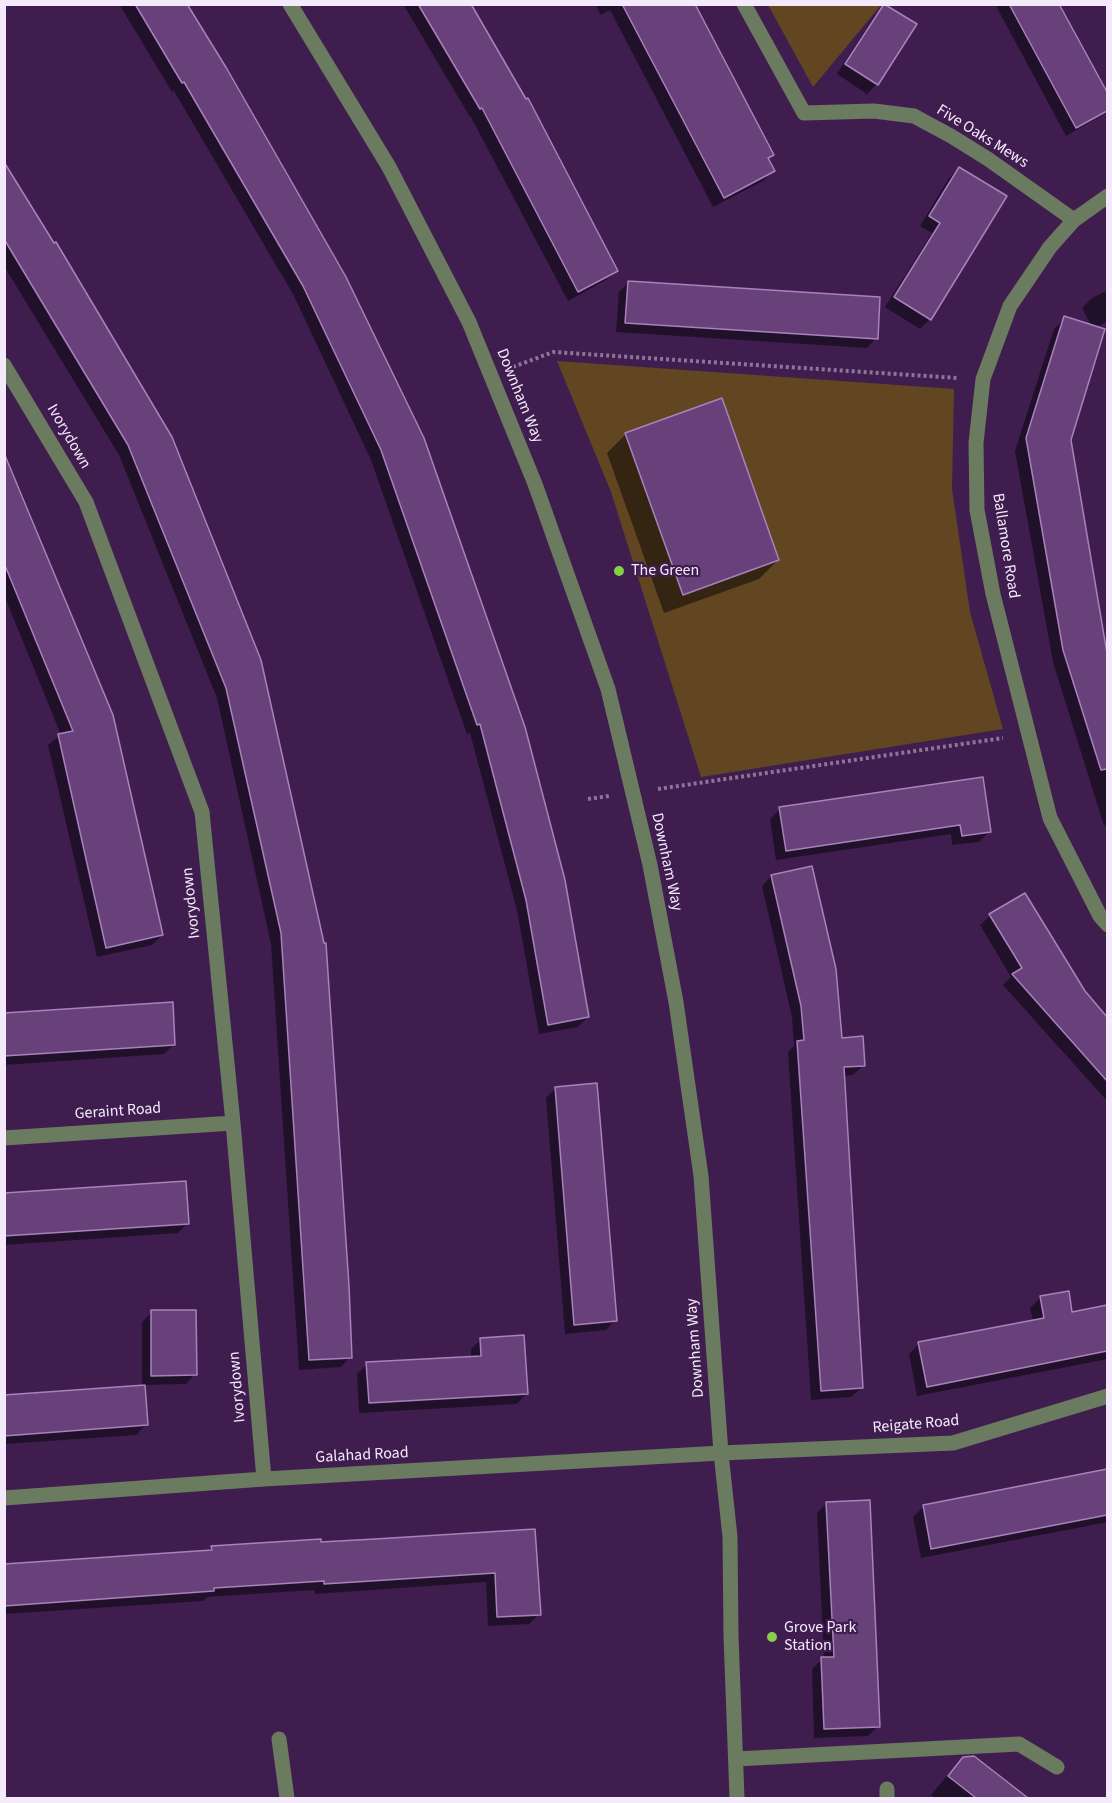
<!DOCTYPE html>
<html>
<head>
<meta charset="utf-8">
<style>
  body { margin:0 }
  #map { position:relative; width:1112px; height:1803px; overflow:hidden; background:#3f1e4f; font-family:"Source Sans 3",sans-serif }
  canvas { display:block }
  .frame { position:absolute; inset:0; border:6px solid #f5e9fc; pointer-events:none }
</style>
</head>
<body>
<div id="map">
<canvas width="1112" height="1803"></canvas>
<div class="frame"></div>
</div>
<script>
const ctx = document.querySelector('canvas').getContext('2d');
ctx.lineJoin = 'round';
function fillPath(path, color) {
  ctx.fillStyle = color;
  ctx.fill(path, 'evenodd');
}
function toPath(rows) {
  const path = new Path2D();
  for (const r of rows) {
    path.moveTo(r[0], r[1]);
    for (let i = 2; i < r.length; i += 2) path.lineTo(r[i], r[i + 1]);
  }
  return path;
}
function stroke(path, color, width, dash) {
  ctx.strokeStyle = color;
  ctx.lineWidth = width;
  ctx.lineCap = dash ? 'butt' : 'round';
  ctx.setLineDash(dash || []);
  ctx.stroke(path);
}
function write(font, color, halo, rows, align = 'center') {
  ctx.font = font + ' "Source Sans 3",sans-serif';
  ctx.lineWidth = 4.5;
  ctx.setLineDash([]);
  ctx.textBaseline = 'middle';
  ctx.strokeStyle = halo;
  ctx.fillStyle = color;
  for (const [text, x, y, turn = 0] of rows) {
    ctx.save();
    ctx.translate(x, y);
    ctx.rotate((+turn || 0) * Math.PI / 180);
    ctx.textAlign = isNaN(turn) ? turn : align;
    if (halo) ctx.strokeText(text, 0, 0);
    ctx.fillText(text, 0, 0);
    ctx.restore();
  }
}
const green = toPath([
  [768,5,881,5,813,87],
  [557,361,954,389,952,489,970,612,1003,729,701,777,611,492],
  [722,399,779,560,683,595,625,433]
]);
const shadow = toPath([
  [119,4,186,4,345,278,588,1017,578,1027,539,1034,517,910,470,733,467,734,371,460,294,296,174,91,172,92],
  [403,4,470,4,616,270,606,280,568,301,471,117,470,117],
  [595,4,693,4,772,154,767,159,773,171,763,181,713,207,610,10,601,15],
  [995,4,1058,4,1108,95,1108,112,1066,136],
  [885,5,915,25,877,84,867,94,837,74,875,15],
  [4,164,259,661,350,1357,341,1367,299,1370,271,944,217,698,119,455,4,266],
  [959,168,930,319,920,329,885,307,932,233,920,226,949,178],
  [629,282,876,338,867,348,616,332,619,292],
  [1108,290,1108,321,1095,328,1069,440,1108,653,1108,829,1103,823,1053,662,1015,451,1054,329,1065,318,1092,327,1082,308,1092,298],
  [626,434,778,560,759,579,664,613,607,453],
  [4,462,20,488,112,717,162,935,152,945,97,957,48,745,61,735,4,595],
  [981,779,989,832,979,842,952,845,951,834,776,860,770,819,780,809],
  [771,876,840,1040,863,1065,853,1075,843,1076,861,1388,851,1397,811,1400,788,1052,794,1046,792,1017,762,886],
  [990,916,1083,992,1108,1019,1108,1102,1003,985,1011,977,980,925],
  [4,1014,174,1044,164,1054,4,1065],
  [556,1088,615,1320,606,1330,565,1334,546,1098],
  [4,1194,188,1223,178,1233,4,1245],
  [1040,1298,1071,1314,1108,1307,1108,1359,917,1396,909,1354,919,1344,1033,1321,1030,1308],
  [152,1312,195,1374,186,1384,143,1385,146,1425,136,1435,4,1444,4,1396,142,1387,142,1322],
  [481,1340,526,1394,517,1404,359,1413,357,1374,367,1364,471,1358,471,1349],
  [1108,1470,1108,1522,921,1558,913,1517,923,1507],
  [827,1503,878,1726,868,1736,814,1738,812,1669,822,1659,824,1659,817,1513],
  [534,1531,539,1614,529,1624,488,1626,486,1582,315,1594,314,1590,207,1597,203,1601,4,1614,4,1565,208,1551,212,1547,319,1543],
  [964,1758,973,1758,1026,1798,935,1798,931,1795,946,1777]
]);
const building = toPath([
  [135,4,187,4,227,69,346,277,424,438,525,727,565,880,589,1017,548,1025,526,900,480,724,477,725,381,450,303,286,184,82,182,83,135,4],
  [418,4,471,4,526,99,528,98,618,271,578,292,482,108,480,109,418,4],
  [622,4,695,4,774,155,768,158,775,171,724,198,622,4],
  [884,4,917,24,878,85,845,64,884,4],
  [1009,4,1059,4,1107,92,1107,111,1076,128,1009,4],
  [4,162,54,243,56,242,172,437,261,660,324,943,326,943,349,1286,352,1358,309,1360,281,933,226,688,128,445,4,239,4,162],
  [959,167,1007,196,931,320,894,297,940,223,929,216,959,167],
  [628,281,880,297,878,339,625,323,628,281],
  [1064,316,1105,329,1071,440,1107,653,1107,769,1101,770,1063,650,1026,438,1064,316],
  [722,398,779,560,683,595,625,433,722,398],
  [4,453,113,715,163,935,106,948,58,734,73,731,4,563,4,453],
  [983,777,991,832,962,836,960,825,786,851,779,807,983,777],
  [812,866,836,969,842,1038,863,1036,865,1066,844,1067,863,1388,821,1391,797,1041,804,1040,801,1006,771,875,812,866],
  [1025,893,1085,991,1107,1017,1107,1081,1012,974,1022,968,989,914,1025,893],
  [173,1002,175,1045,4,1056,4,1013,173,1002],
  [597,1083,617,1321,574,1325,555,1087,597,1083],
  [186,1181,189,1224,4,1236,4,1193,186,1181],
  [1069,1291,1072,1312,1107,1305,1107,1351,927,1387,918,1342,1044,1318,1040,1296,1069,1291],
  [151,1310,196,1310,197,1375,151,1376,151,1310],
  [524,1335,528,1394,369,1403,366,1362,481,1356,480,1338,524,1335],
  [145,1385,148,1425,4,1436,4,1395,145,1385],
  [1107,1469,1107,1515,931,1549,923,1505,1107,1469],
  [870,1500,880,1727,824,1729,821,1657,834,1657,826,1502,870,1500],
  [535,1529,541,1615,497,1617,495,1573,324,1584,324,1581,214,1588,214,1591,4,1606,4,1564,212,1550,211,1546,321,1539,321,1542,375,1539,535,1529],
  [974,1756,1028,1798,976,1798,948,1776,963,1757,974,1756]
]);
const path = toPath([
  [513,367,553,352,958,378],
  [658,789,1003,738],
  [588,799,609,796]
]);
const minor = toPath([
  [290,4,389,167,469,322,535,484,608,689,650,865,676,1002,701,1176,721,1453,730,1537,731,1636,737,1798],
  [744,4,804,113,874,111,914,116,951,136,988,159,1074,220],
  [1108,196,1074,220,1050,247,1010,306,983,379,976,443,977,510,993,594,1050,818,1100,916,1108,925],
  [4,365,86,502,202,812,233,1123,264,1479],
  [4,1138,233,1123],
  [4,1498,264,1479,721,1453,953,1443,1108,1396],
  [279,1739,287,1798],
  [736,1759,1019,1744,1057,1767],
  [887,1789,887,1798]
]);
const markers = [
  [619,571,6,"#86cf4b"],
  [772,1637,6,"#86cf4b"]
];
const streetNames = [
  ["Five Oaks Mews",982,137,32],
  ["Downham Way",519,396,68],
  ["Ivorydown",68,437,60],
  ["Ballamore Road",1005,546,81],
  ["Downham Way",666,862,78],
  ["Ivorydown",192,903,-96],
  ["Geraint Road",118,1112,-4],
  ["Downham Way",696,1348,-94],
  ["Ivorydown",238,1387,-95],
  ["Reigate Road",916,1425,-5],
  ["Galahad Road",362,1456,-3]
];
const poiNames = [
  ["The Green",631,571],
  ["Grove Park",784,1628],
  ["Station",784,1646]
];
fillPath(green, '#614621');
fillPath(shadow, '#0007');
fillPath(building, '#68417b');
stroke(building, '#a882bc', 1.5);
stroke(path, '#8d7599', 4, [3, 3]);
stroke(minor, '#6a7b5f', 15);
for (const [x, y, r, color] of markers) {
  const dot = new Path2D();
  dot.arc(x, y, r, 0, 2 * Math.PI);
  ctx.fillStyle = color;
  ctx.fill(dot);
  stroke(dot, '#3f1e4f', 2);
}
write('16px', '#f5e9fc', '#3f1e4f', streetNames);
write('16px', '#f5e9fc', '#3f1e4f', poiNames, 'left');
</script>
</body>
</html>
